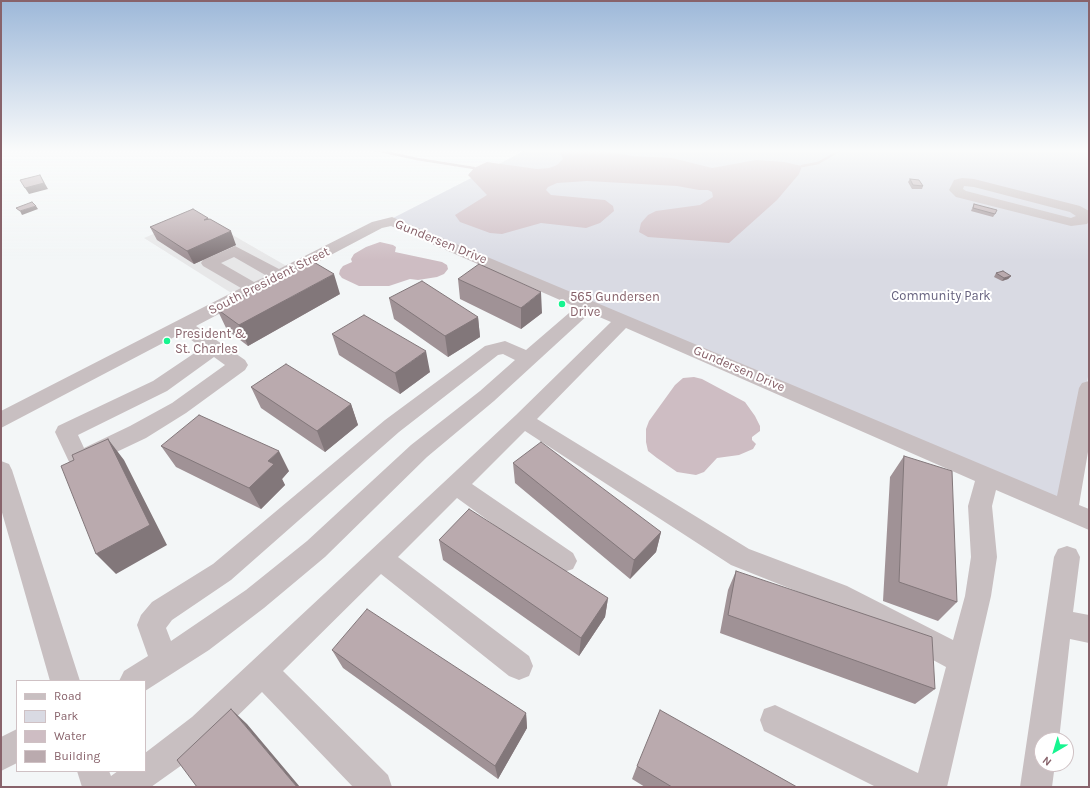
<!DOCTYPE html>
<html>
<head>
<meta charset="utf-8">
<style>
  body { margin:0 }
  #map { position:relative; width:1090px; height:788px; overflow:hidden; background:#f3f6f7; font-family:Karla,sans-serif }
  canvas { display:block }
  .frame { position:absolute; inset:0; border:2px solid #88636b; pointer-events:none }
  .legend { position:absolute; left:16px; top:680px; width:130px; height:92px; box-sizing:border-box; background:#fff; border:1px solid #cfc1c4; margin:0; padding:5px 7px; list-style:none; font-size:12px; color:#88636b }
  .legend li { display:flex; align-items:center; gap:8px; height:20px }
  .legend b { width:20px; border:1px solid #cfc1c4 }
  .north { position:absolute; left:1034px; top:732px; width:40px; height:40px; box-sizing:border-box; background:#fff; border:1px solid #cfc1c4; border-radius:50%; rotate:218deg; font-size:11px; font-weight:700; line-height:16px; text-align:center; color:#88636b }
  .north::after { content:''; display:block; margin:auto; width:14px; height:18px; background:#16f590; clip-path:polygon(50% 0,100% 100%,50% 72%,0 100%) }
</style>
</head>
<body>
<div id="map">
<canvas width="1090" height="788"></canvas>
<div class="frame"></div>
<ul class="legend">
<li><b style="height:5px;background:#c8bfc1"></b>Road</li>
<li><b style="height:11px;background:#d9dae3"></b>Park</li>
<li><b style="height:11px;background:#cebdc3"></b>Water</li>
<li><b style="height:11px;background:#baaaae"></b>Building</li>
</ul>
<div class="north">N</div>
</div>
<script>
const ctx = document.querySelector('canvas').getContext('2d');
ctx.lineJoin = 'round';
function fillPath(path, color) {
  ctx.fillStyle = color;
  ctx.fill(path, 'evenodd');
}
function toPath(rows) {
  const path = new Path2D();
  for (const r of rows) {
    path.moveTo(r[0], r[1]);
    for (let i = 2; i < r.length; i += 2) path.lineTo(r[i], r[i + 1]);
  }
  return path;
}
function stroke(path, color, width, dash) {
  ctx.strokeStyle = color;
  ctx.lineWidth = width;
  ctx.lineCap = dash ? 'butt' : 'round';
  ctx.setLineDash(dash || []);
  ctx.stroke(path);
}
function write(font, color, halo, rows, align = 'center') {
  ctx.font = font + ' Karla,sans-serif';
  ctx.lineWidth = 4;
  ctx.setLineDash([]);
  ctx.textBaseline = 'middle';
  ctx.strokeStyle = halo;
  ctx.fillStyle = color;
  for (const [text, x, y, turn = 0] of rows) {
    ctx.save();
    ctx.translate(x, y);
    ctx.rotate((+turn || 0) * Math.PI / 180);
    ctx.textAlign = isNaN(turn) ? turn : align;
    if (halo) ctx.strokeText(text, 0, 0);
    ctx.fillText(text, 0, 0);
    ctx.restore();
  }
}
const built = toPath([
  [198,215,290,268,233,294,144,238]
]);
const green = toPath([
  [526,150,1089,150,1089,371,1066,510,393,218]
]);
const water = toPath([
  [564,150,600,150,632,156,672,158,712,168,756,160,784,162,802,166,799,174,777,200,729,243,648,237,639,232,641,223,648,215,656,211,700,205,713,197,712,192,708,190,699,190,677,186,587,181,557,183,548,187,546,190,551,195,605,200,613,206,614,211,600,223,586,228,541,223,502,234,490,233,460,222,455,215,487,195,468,175,474,168,487,162,537,169,549,168,557,165,563,159,560,152],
  [380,242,393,245,396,247,395,252,442,262,447,265,448,269,444,274,437,277,418,280,410,279,389,286,359,286,342,278,339,274,340,270,343,266,352,262,351,259,354,254,366,247],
  [694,377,702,379,745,402,755,416,760,426,760,431,752,437,752,440,756,444,753,449,739,455,717,458,704,472,696,475,677,472,657,458,648,451,646,442,646,429,649,421,675,385,683,378]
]);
const stream = toPath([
  [376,150,417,159,474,168],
  [802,166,818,163,841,150]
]);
const minor = toPath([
  [962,178,974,179,1080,206,1089,211,1089,221,1087,224,1071,226,956,197,949,190,954,180,962,178],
  [964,186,974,187,1070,212,1076,216,1071,218,966,191,963,189,964,186],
  [392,217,1057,496,1079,388,1082,383,1089,381,1089,446,1079,505,1089,509,1089,530,996,490,992,506,997,557,991,596,947,787,876,787,764,731,760,720,764,709,775,705,918,773,946,667,829,604,731,565,525,431,472,484,573,553,577,561,573,569,564,572,555,569,457,498,398,557,529,656,533,666,529,676,519,680,509,676,381,574,283,671,388,775,392,787,353,787,262,692,214,739,189,760,151,787,82,787,77,771,109,771,111,776,118,771,145,771,145,753,192,717,516,415,611,322,590,313,494,401,427,457,325,557,264,608,209,650,145,691,145,681,119,681,124,671,148,656,137,625,141,615,152,602,213,564,385,420,485,346,505,341,526,350,576,307,391,226,382,228,196,326,245,360,248,365,245,370,186,413,146,438,87,466,79,469,71,466,55,432,58,426,153,381,202,348,182,333,1,428,1,411,241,288,203,266,201,263,203,260,235,246,279,269,372,222,392,217],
  [234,257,267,276,254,282,221,263,234,257],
  [626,328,975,481,968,506,971,557,965,596,953,640,847,586,749,549,537,419,626,328],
  [503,354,515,360,480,391,411,445,307,541,246,590,171,641,166,628,172,620,231,580,399,432,498,355,503,354],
  [214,357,225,365,172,403,130,426,84,448,78,435,167,391,214,357],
  [1,461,9,464,12,470,80,681,50,681,1,509,1,461],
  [1067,546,1076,549,1080,557,1073,612,1089,615,1089,643,1070,639,1059,740,1042,740,1042,764,1055,764,1052,787,1020,787,1054,557,1058,549,1067,546],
  [17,729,17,763,1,771,1,737,17,729]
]);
const wall = toPath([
  [910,179,923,186,922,189,912,189,908,182],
  [974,204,995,214,993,217,971,211],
  [208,218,236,245,194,264,157,240,150,227],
  [996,273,1011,276,1008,279,1002,281,994,277],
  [458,279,542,313,521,329,460,299],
  [340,294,248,346,227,330,217,309],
  [389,298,478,317,480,337,448,357,394,319],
  [332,334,430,372,400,394,339,355],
  [251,387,351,404,358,425,325,452,261,408],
  [161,446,289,471,282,479,285,485,261,509,176,467],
  [904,456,957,602,938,621,883,601,890,477],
  [513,463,661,532,656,552,630,579,515,483],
  [439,540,608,598,605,617,579,656,443,560],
  [736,571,935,689,915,704,720,633,728,590],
  [332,650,526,713,527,728,498,779,343,668],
  [637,766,797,787,645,787,632,779]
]);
const shadedWall = toPath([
  [40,175,48,189,29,194,25,188],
  [36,206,38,209,22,215,20,211],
  [231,231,236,245,194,264,187,251],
  [334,274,340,294,248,346,239,325],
  [1011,276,1008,279,1002,281,1004,278],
  [541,292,542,313,521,329,521,308],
  [478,317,480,337,448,357,445,336],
  [426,351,430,372,400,394,395,373],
  [351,404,358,425,325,452,317,431],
  [108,439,124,460,167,545,116,574,96,554],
  [279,451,289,471,282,479,285,485,261,509,249,488,268,461],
  [661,532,656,552,630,579,634,560],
  [608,598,605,617,579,656,581,638],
  [231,709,247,724,300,787,297,787],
  [526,713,527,728,498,779,495,766]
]);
const building = toPath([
  [40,175,44,183,25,188,20,180,40,175],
  [910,179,919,180,923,186,913,185,910,179],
  [32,202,36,206,20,211,16,208,32,202],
  [974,204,997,210,995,214,973,208,974,204],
  [193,209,208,218,204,220,210,219,231,231,187,251,150,227,193,209],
  [312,261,334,274,239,325,217,309,312,261],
  [479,264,541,292,521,308,458,279,479,264],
  [1003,271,1011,276,1004,278,996,273,1003,271],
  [422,281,478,317,445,336,389,298,422,281],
  [364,315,426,351,395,373,332,334,364,315],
  [286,364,351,404,317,431,251,387,286,364],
  [199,415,279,451,268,461,274,464,249,488,161,446,199,415],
  [108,439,150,525,96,554,61,466,74,460,72,455,108,439],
  [541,442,661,532,634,560,513,463,541,442],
  [904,456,952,471,957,602,899,582,904,456],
  [469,509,608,598,581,638,439,540,469,509],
  [736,571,932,637,935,689,728,615,736,571],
  [367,609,526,713,495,766,332,650,367,609],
  [231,709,297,787,197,787,177,760,231,709],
  [660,710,797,787,672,787,637,766,660,710]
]);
const markers = [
  [562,304,4,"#16f590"],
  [167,341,4,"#16f590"]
];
const streetNames = [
  ["Gundersen Drive",441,242,22],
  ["South President Street",269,281,-27],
  ["Gundersen Drive",739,369,23]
];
const parkNames = [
  ["Community Park",941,296]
];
const poiNames = [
  ["565 Gundersen",570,297],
  ["Drive",570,312],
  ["President &",175,334],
  ["St. Charles",175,349]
];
fillPath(built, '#e7e7e8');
fillPath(green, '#d9dae3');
fillPath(water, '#cebdc3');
stroke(stream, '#cebdc3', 2.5);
fillPath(minor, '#c8bfc1');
fillPath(wall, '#a09296');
fillPath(shadedWall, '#82777a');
fillPath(building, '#baaaae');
stroke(building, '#82777a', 1);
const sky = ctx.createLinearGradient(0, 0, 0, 260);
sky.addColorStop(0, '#9db8d9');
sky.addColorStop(0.58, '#fafbfb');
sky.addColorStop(1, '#fafbfb00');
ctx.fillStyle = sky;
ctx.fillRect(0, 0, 1090, 260);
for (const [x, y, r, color] of markers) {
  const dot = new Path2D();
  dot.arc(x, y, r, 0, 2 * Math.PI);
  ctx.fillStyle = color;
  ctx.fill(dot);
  stroke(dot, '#fff', 1.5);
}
write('13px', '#88636b', '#fff', streetNames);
write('13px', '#66627e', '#fff', parkNames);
write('13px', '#88636b', '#fff', poiNames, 'left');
</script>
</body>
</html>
